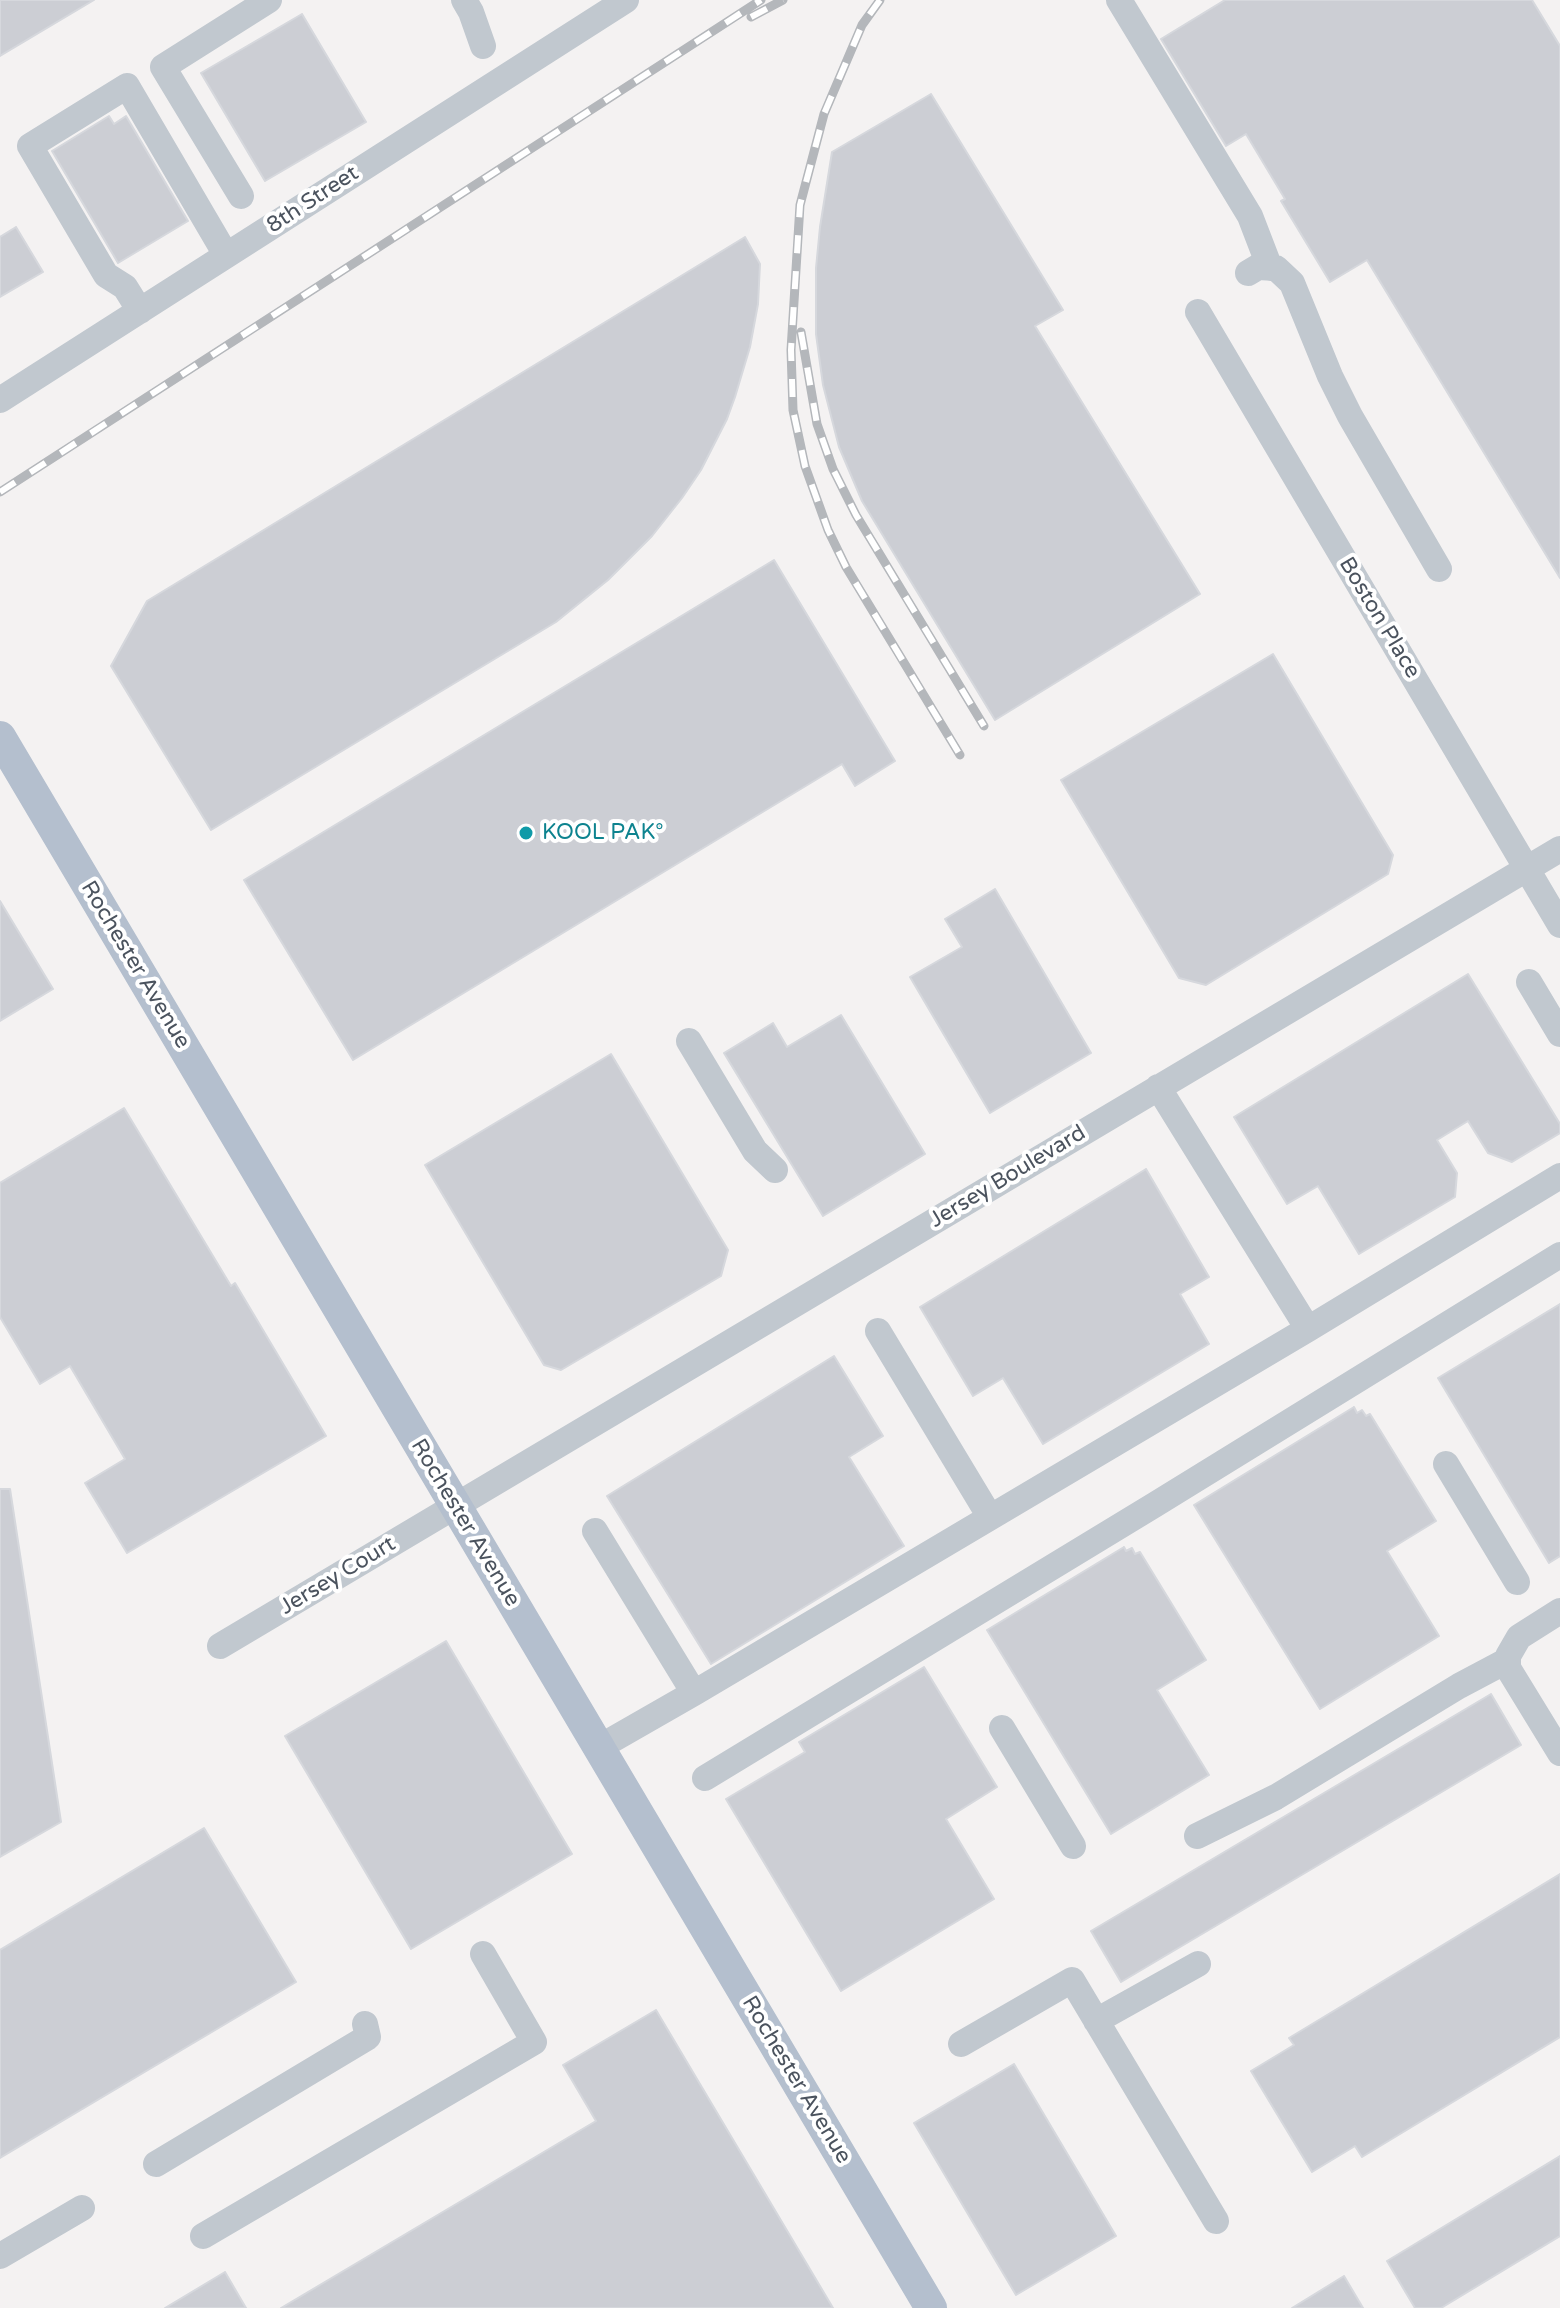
<!DOCTYPE html>
<html>
<head>
<meta charset="utf-8">
<style>
  body { margin:0 }
  canvas { display:block; background:#f4f2f2 }
</style>
</head>
<body>
<canvas width="1560" height="2308"></canvas>
<script>
const ctx = document.querySelector('canvas').getContext('2d');
ctx.lineJoin = 'round';
function fillPath(path, color) {
  ctx.fillStyle = color;
  ctx.fill(path, 'evenodd');
}
function toPath(rows) {
  const path = new Path2D();
  for (const r of rows) {
    path.moveTo(r[0], r[1]);
    for (let i = 2; i < r.length; i += 2) path.lineTo(r[i], r[i + 1]);
  }
  return path;
}
function stroke(path, color, width, dash) {
  ctx.strokeStyle = color;
  ctx.lineWidth = width;
  ctx.lineCap = dash ? 'butt' : 'round';
  ctx.setLineDash(dash || []);
  ctx.stroke(path);
}
function write(font, color, halo, rows, align = 'center') {
  ctx.font = font + ' "Varela Round",sans-serif';
  ctx.lineWidth = 8;
  ctx.setLineDash([]);
  ctx.textBaseline = 'middle';
  ctx.strokeStyle = halo;
  ctx.fillStyle = color;
  for (const [text, x, y, turn = 0] of rows) {
    ctx.save();
    ctx.translate(x, y);
    ctx.rotate((+turn || 0) * Math.PI / 180);
    ctx.textAlign = isNaN(turn) ? turn : align;
    if (halo) ctx.strokeText(text, 0, 0);
    ctx.fillText(text, 0, 0);
    ctx.restore();
  }
}
const building = toPath([
  [0,0,94,0,0,56,0,0],
  [1225,0,1532,0,1560,46,1560,578,1367,260,1330,282,1281,201,1285,199,1246,134,1226,146,1161,39,1225,0],
  [302,14,366,122,265,181,201,73,302,14],
  [931,94,1063,310,1035,326,1200,594,995,720,862,501,839,447,823,385,816,334,816,268,820,227,832,152,931,94],
  [109,116,114,124,126,116,188,221,118,263,52,151,109,116],
  [16,227,43,272,0,297,0,237,16,227],
  [745,237,760,264,758,304,750,347,735,397,727,419,701,470,682,498,652,536,608,580,556,622,211,830,111,666,147,601,745,237],
  [774,560,895,761,855,786,842,764,353,1060,244,880,774,560],
  [1273,654,1393,855,1388,874,1206,985,1179,978,1061,780,1273,654],
  [995,889,1091,1053,990,1113,910,977,962,947,945,919,995,889],
  [0,901,53,989,0,1021,0,901],
  [1468,974,1560,1124,1560,1133,1512,1162,1488,1153,1468,1121,1437,1140,1457,1173,1455,1197,1359,1254,1318,1186,1287,1204,1234,1117,1468,974],
  [841,1015,925,1154,823,1216,724,1053,773,1023,787,1047,841,1015],
  [611,1054,728,1250,721,1276,561,1370,544,1365,425,1165,611,1054],
  [124,1108,231,1286,235,1283,326,1436,127,1553,85,1483,125,1459,70,1366,40,1384,0,1317,0,1183,124,1108],
  [1146,1169,1209,1277,1180,1294,1209,1344,1043,1444,1003,1378,973,1396,920,1307,1146,1169],
  [1560,1304,1560,1556,1549,1563,1438,1378,1560,1304],
  [834,1356,883,1436,849,1457,904,1546,711,1664,607,1496,834,1356],
  [1354,1407,1357,1413,1362,1410,1366,1416,1370,1414,1436,1521,1387,1551,1439,1636,1320,1709,1194,1505,1354,1407],
  [0,1489,10,1489,61,1822,0,1857,0,1489],
  [1124,1547,1126,1551,1132,1548,1135,1554,1140,1552,1206,1660,1157,1690,1209,1775,1111,1834,987,1630,1124,1547],
  [446,1641,572,1854,411,1949,285,1736,446,1641],
  [924,1667,997,1787,946,1819,994,1899,841,1991,726,1799,805,1752,799,1742,924,1667],
  [1491,1694,1521,1745,1121,1982,1091,1931,1491,1694],
  [204,1828,296,1982,0,2158,0,1950,204,1828],
  [1560,1874,1560,2037,1362,2157,1355,2146,1312,2172,1251,2071,1294,2045,1289,2038,1560,1874],
  [656,2010,833,2308,281,2308,596,2121,563,2065,656,2010],
  [1014,2064,1116,2236,1016,2295,914,2123,1014,2064],
  [1560,2156,1560,2236,1441,2308,1415,2308,1387,2261,1560,2156],
  [225,2272,246,2308,165,2308,225,2272],
  [1344,2276,1363,2308,1292,2308,1344,2276]
]);
const minor = toPath([
  [464,0,471,12,483,46],
  [1119,0,1250,216,1270,268],
  [241,196,163,67,269,0],
  [1248,273,1258,267,1276,268,1292,283,1330,376,1350,416,1439,569],
  [140,311,125,287,106,275,30,146,127,86,226,255],
  [1198,312,1560,925],
  [0,400,626,0],
  [1529,982,1560,1034],
  [689,1041,755,1151,775,1170],
  [1158,1087,1308,1329],
  [878,1331,990,1517],
  [1446,1464,1517,1582],
  [595,1531,694,1693],
  [1560,1611,1519,1637,1508,1656,1508,1668,1560,1753],
  [220,1646,1560,849],
  [1002,1728,1073,1846],
  [598,1748,694,1693,1308,1329,1560,1176],
  [705,1778,1156,1504,1560,1255],
  [1197,1836,1276,1797,1459,1686,1508,1660],
  [1096,2021,1198,1964],
  [961,2044,1072,1980,1216,2221],
  [156,2164,368,2037,365,2024],
  [203,2236,534,2042,483,1954],
  [0,2256,82,2208]
]);
const major = toPath([
  [0,737,931,2308]
]);
const rail = toPath([
  [880,0,862,25,824,114,800,205,791,350,793,410,805,466,828,530,846,567,960,755],
  [751,17,783,0],
  [801,332,817,424,833,469,856,515,984,726],
  [0,492,761,0]
]);
const markers = [
  [526,833,8,"#0f9aa8"]
];
const streetNames = [
  ["8th Street",313,200,-33],
  ["Boston Place",1379,618,59],
  ["Rochester Avenue",135,965,59],
  ["Jersey Boulevard",1008,1177,-31],
  ["Rochester Avenue",465,1523,59],
  ["Jersey Court",338,1576,-31],
  ["Rochester Avenue",796,2080,59]
];
const cultureNames = [
  ["KOOL PAK°",542,833]
];
fillPath(building, '#ccced4');
stroke(building, '#d6d8dd', 2);
stroke(minor, '#c1c8cf', 26);
stroke(major, '#b4bfce', 32);
stroke(rail, '#b4b7bb', 9);
stroke(rail, '#fff', 6, [18]);
for (const [x, y, r, color] of markers) {
  const dot = new Path2D();
  dot.arc(x, y, r, 0, 2 * Math.PI);
  ctx.fillStyle = color;
  ctx.fill(dot);
  stroke(dot, '#fff', 3);
}
write('22px', '#4b535e', '#fff', streetNames);
write('22px', '#0d838f', '#fff', cultureNames, 'left');
</script>
</body>
</html>
